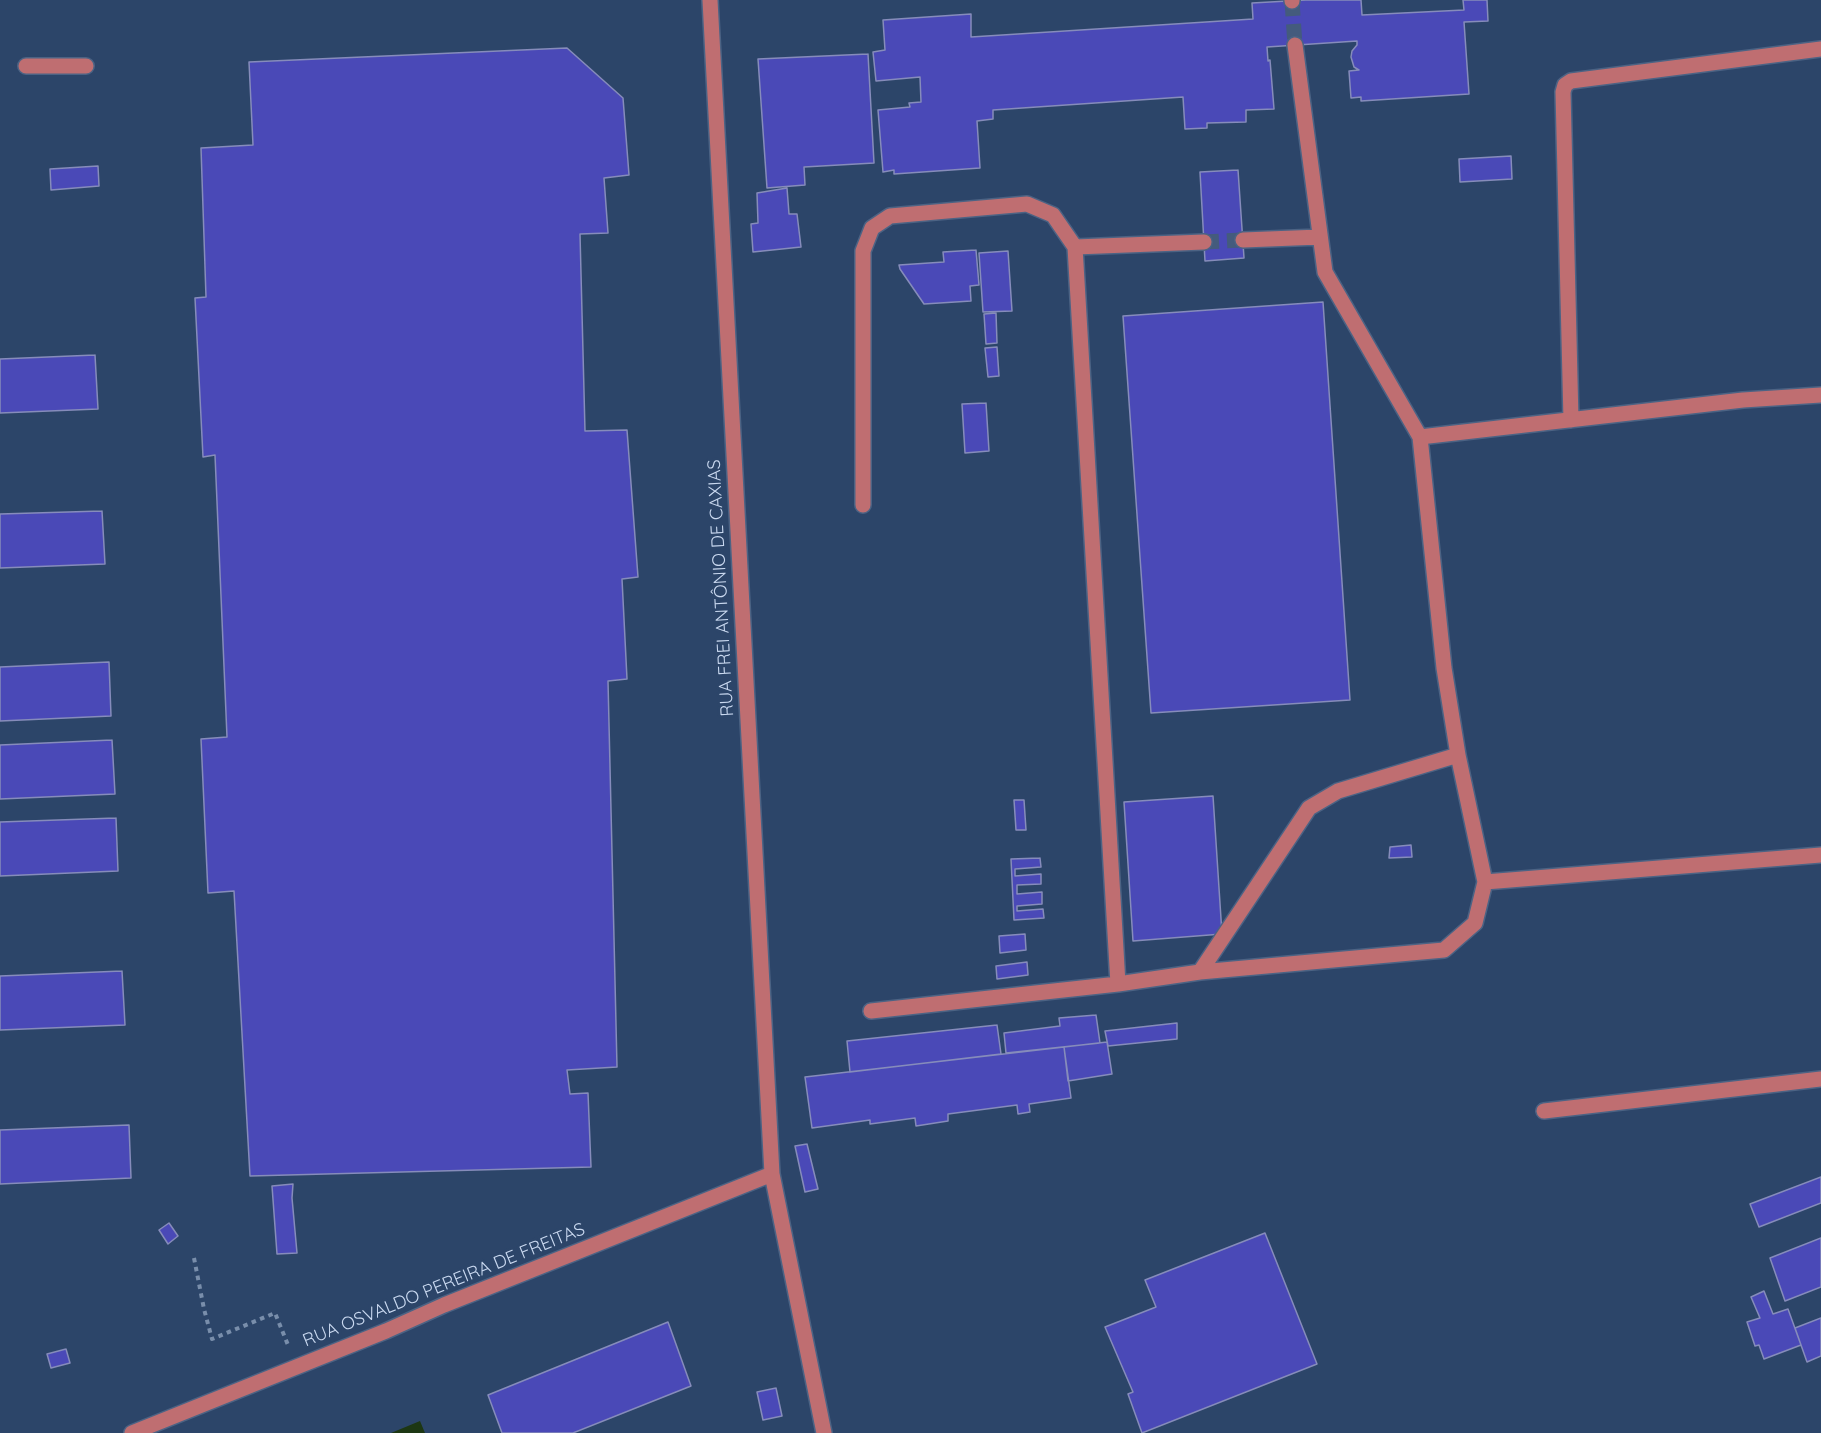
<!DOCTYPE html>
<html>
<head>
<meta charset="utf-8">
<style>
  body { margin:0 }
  canvas { display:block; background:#2c4569 }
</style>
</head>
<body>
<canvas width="1821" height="1433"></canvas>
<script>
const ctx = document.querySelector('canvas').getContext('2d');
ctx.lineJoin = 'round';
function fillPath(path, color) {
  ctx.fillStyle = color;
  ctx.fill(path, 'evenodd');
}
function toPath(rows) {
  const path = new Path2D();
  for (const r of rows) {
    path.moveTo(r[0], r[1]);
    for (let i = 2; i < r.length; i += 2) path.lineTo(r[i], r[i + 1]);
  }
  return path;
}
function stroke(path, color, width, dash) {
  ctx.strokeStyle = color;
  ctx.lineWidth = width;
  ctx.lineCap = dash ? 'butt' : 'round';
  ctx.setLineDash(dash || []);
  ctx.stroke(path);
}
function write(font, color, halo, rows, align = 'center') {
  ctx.font = font + ' Quicksand,sans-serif';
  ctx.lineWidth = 6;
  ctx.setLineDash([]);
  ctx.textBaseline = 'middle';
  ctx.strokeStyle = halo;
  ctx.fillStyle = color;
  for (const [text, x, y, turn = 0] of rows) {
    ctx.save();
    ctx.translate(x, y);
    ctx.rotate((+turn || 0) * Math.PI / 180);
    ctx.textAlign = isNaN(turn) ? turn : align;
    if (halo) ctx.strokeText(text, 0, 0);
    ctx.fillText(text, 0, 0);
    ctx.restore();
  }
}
const water = toPath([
  [420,1421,425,1433,391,1433]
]);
const building = toPath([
  [1306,0,1361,0,1362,15,1464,10,1463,0,1487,0,1488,21,1464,22,1469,94,1361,101,1361,97,1351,98,1349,71,1359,70,1354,67,1351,57,1352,51,1357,45,1357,41,1267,47,1268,61,1270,60,1274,109,1246,110,1246,122,1207,123,1207,128,1185,129,1183,97,993,110,993,119,977,121,980,168,894,174,894,170,883,172,878,110,910,107,909,103,921,102,920,77,876,81,873,52,885,50,883,20,971,14,971,37,1253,19,1252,3,1306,0],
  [567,48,623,98,629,175,604,178,608,233,580,234,585,431,627,430,638,577,622,579,627,679,608,681,617,1067,567,1070,570,1094,588,1093,591,1167,250,1176,234,891,208,893,201,739,227,737,215,455,203,457,195,298,206,297,201,148,253,145,249,62,567,48],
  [868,54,874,163,804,167,805,185,767,188,758,59,868,54],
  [1511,156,1512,179,1460,182,1459,159,1511,156],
  [98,166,99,186,51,190,50,169,98,166],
  [1238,170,1244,258,1205,261,1200,172,1238,170],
  [787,188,789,214,797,214,801,247,753,252,751,224,758,223,757,193,787,188],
  [976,250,979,285,970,286,971,301,924,304,900,269,899,265,944,262,943,252,976,250],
  [1008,251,1012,311,983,312,979,253,1008,251],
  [1323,302,1350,700,1151,713,1123,316,1323,302],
  [996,313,997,343,986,344,984,314,996,313],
  [997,347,999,376,988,377,985,348,997,347],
  [95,355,98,409,0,413,0,359,95,355],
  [986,403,989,451,965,453,962,404,986,403],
  [102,511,105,564,0,568,0,514,102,511],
  [109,662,111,716,0,721,0,667,109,662],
  [112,740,115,794,0,799,0,745,112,740],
  [1213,796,1222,934,1133,941,1124,802,1213,796],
  [1014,800,1024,800,1026,830,1016,830,1014,800],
  [116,818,118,871,0,876,0,822,116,818],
  [1411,845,1412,857,1389,858,1390,847,1411,845],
  [1040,858,1041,867,1015,869,1015,876,1041,874,1041,884,1017,885,1017,894,1042,892,1042,904,1017,906,1017,911,1043,909,1044,918,1014,920,1011,859,1040,858],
  [1025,934,1026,950,1000,953,999,936,1025,934],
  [1027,962,1028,975,997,979,996,966,1027,962],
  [122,971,125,1025,0,1030,0,976,122,971],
  [1096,1015,1100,1043,1006,1053,1004,1033,1060,1026,1059,1018,1096,1015],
  [1177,1023,1177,1039,1108,1046,1105,1031,1177,1023],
  [997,1025,1001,1054,850,1072,847,1041,997,1025],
  [1107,1042,1112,1074,1068,1081,1064,1047,1107,1042],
  [1064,1047,1071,1098,1029,1104,1030,1112,1018,1114,1017,1105,948,1114,948,1121,916,1126,915,1118,870,1124,870,1120,812,1128,805,1077,1064,1047],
  [129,1125,131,1178,0,1184,0,1130,129,1125],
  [807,1144,818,1189,805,1192,795,1146,807,1144],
  [1821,1177,1821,1203,1759,1227,1750,1204,1821,1177],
  [293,1184,292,1198,297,1253,277,1254,272,1186,293,1184],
  [169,1223,178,1236,168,1244,159,1230,169,1223],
  [1265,1233,1317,1364,1142,1433,1128,1394,1133,1392,1105,1327,1156,1307,1145,1280,1265,1233],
  [1821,1238,1821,1287,1785,1301,1770,1258,1821,1238],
  [1764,1291,1773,1314,1788,1309,1801,1345,1764,1359,1759,1345,1755,1346,1747,1322,1760,1318,1751,1297,1764,1291],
  [1821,1318,1821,1356,1807,1362,1795,1328,1821,1318],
  [668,1322,691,1386,573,1433,502,1433,488,1395,668,1322],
  [66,1349,70,1363,51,1368,47,1354,66,1349],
  [776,1388,782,1416,763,1420,757,1392,776,1388]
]);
const minorTunnel = toPath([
  [1292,1,1295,45],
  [1204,242,1243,240]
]);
const path = toPath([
  [194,1258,204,1309,212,1339,275,1313,288,1345]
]);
const minor = toPath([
  [710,0,772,1174,824,1433],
  [1292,0,1292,1],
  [26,66,86,66],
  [1243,240,1320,237],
  [1571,420,1563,92,1565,85,1571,81,1821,49],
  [1420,437,1743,400,1821,395],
  [863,505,863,251,872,228,890,216,1027,204,1053,215,1075,247],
  [1458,755,1485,882,1821,855],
  [1200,972,1444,950,1475,923,1485,882],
  [1118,984,1075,247,1204,242],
  [871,1011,1118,984,1200,972,1309,808,1338,791,1458,755,1444,668,1420,437,1325,272,1295,45],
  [1544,1111,1821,1079],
  [132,1433,386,1331,444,1305,772,1174]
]);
const streetNames = [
  ["RUA FREI ANTÔNIO DE CAXIAS",721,588,-93],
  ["RUA OSVALDO PEREIRA DE FREITAS",444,1285,-22]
];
fillPath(water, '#1d3713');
fillPath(building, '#4a49b7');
stroke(building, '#868cbb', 1.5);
stroke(minorTunnel, '#445b7d', 15, [15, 8]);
stroke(minor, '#4c6384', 18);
stroke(path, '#798eab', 4, [4.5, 4.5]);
stroke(minor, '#bf6e71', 15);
write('18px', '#cad9f0', '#2c4569', streetNames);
</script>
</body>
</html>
